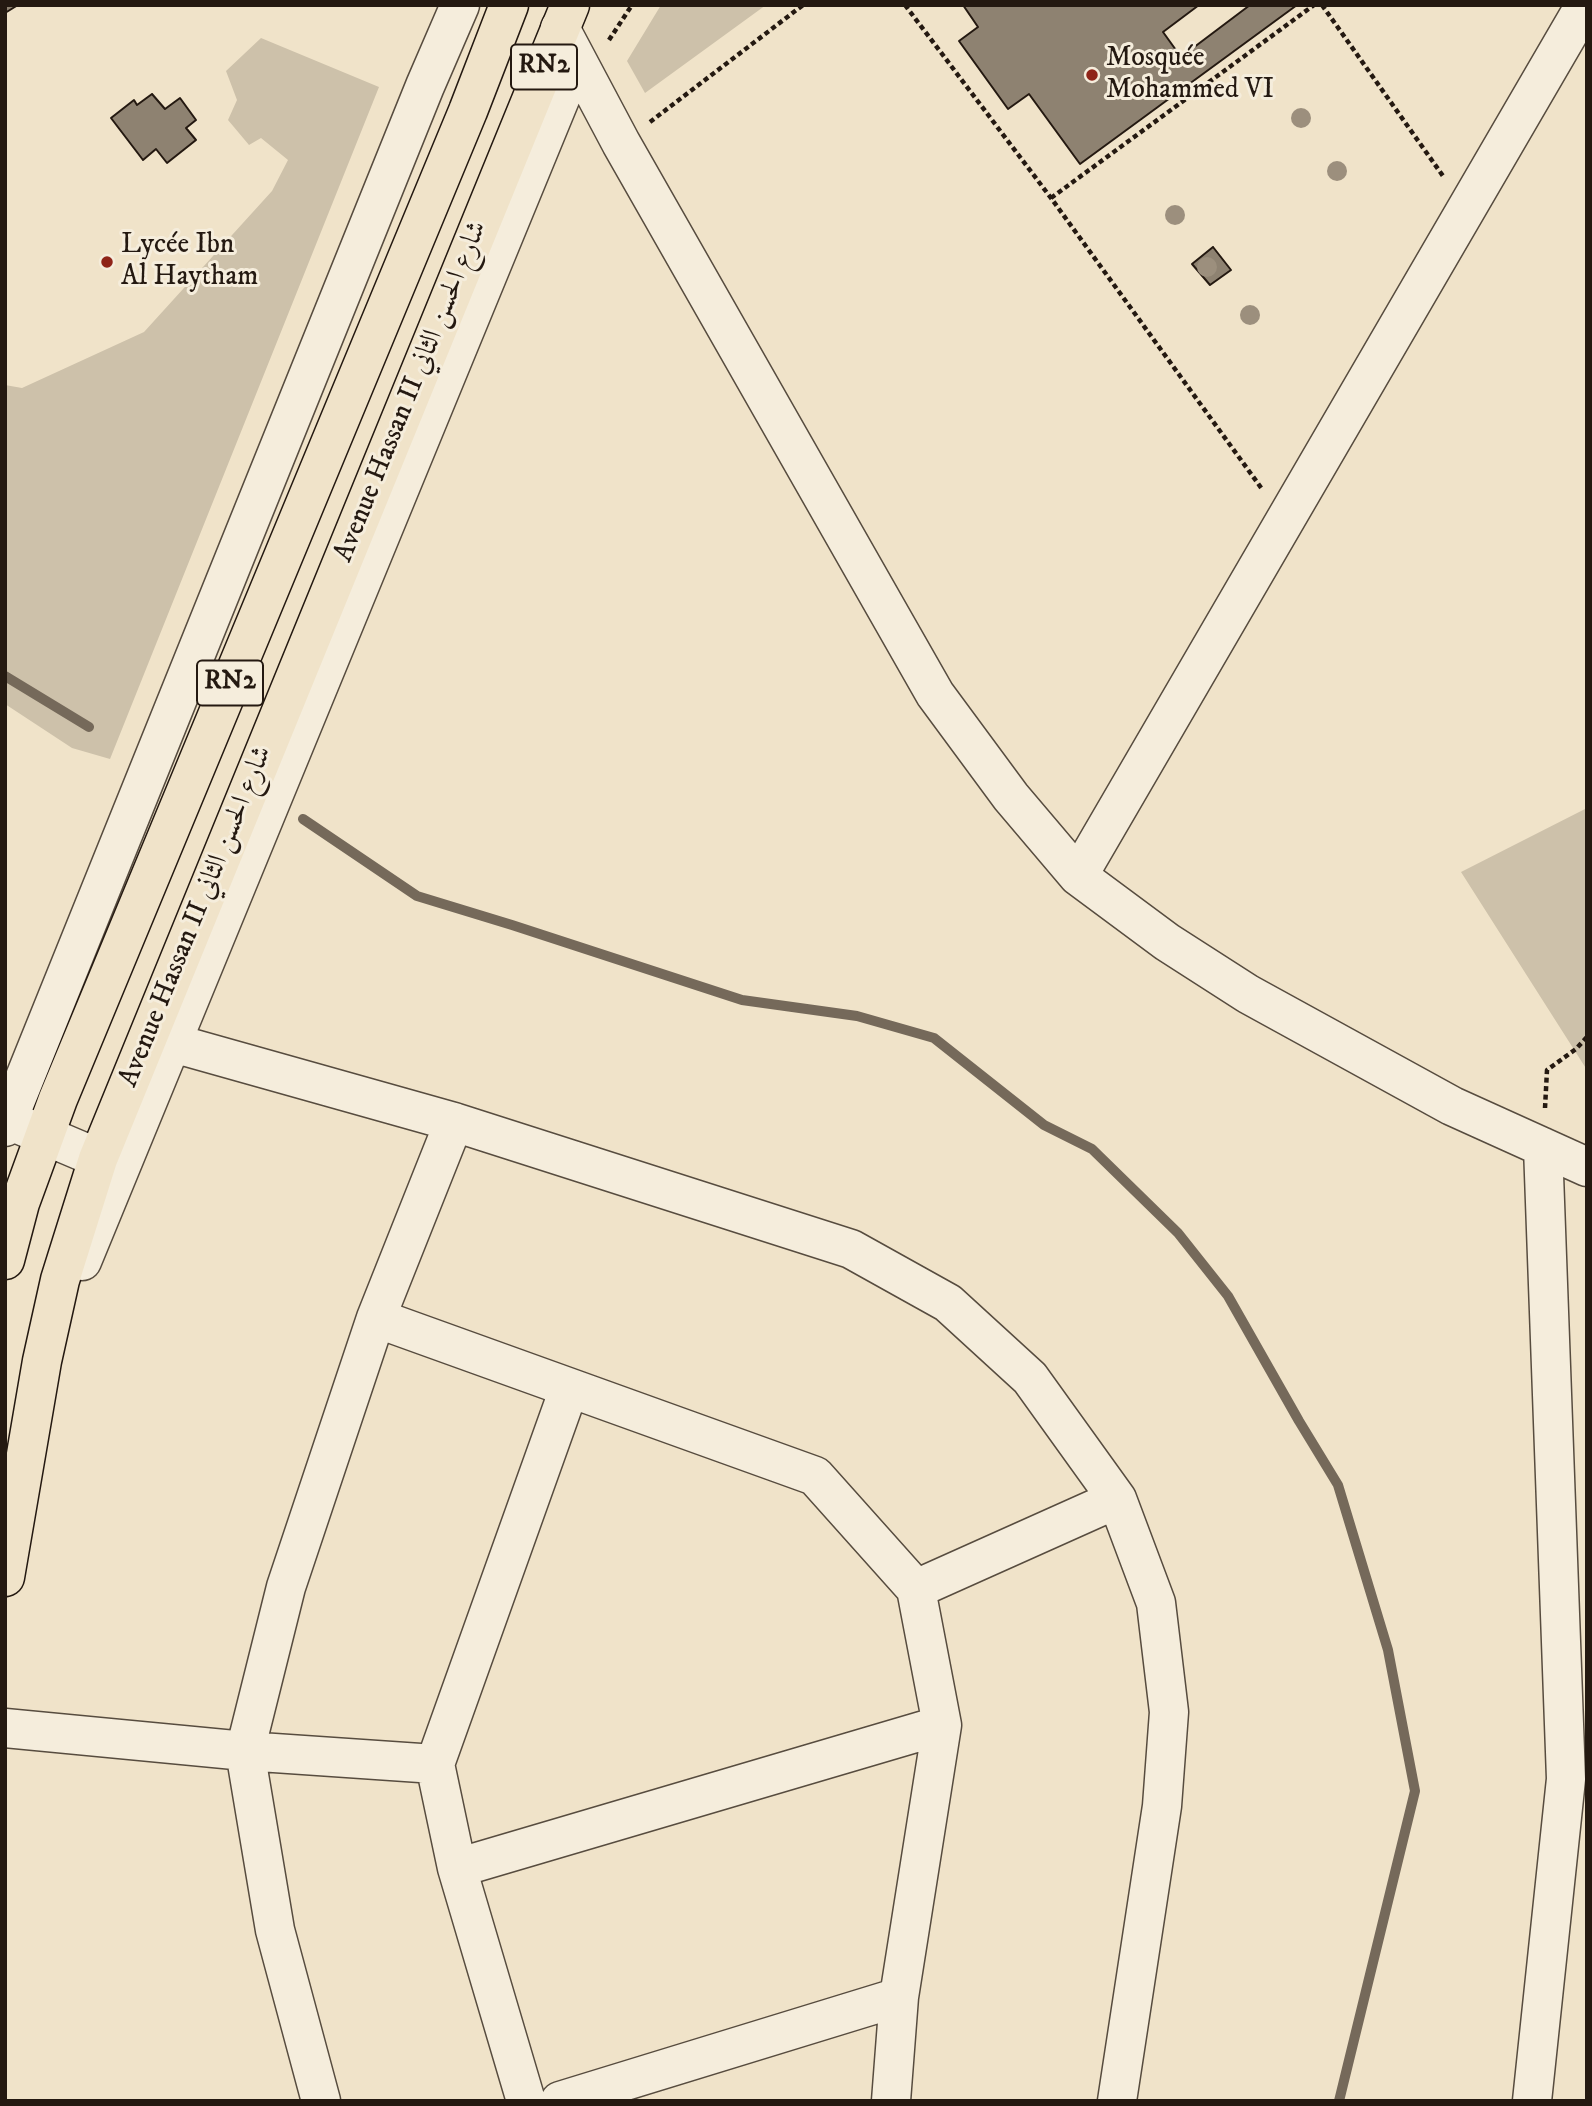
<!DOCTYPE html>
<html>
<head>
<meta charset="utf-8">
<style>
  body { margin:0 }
  #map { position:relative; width:1592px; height:2106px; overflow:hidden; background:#f0e3c9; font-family:"IM FELL DW Pica",serif }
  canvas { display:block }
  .frame { position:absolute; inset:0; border:7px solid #241911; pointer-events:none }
</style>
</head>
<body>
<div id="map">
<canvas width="1592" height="2106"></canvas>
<div class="frame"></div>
</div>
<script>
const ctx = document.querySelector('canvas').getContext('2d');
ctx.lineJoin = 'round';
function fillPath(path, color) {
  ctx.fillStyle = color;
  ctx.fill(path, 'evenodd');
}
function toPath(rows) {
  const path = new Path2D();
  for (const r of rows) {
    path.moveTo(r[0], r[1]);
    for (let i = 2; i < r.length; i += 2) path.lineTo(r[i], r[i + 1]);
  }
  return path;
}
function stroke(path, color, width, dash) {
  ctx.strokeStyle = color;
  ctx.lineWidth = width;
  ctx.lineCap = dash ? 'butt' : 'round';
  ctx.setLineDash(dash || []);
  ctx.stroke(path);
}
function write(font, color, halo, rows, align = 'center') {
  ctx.font = font + ' "IM FELL DW Pica",Amiri,serif';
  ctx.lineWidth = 6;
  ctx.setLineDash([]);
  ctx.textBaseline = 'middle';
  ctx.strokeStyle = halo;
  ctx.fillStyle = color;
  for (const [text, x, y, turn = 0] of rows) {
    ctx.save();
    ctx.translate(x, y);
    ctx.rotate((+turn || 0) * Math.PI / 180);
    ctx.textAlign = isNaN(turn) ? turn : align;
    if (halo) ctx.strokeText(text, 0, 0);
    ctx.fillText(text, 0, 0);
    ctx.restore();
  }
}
const green = toPath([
  [661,5,766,5,645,93,627,61],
  [261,38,379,87,110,759,72,748,5,704,5,385,22,388,144,332,272,191,288,160,261,138,249,145,228,120,237,100,226,71],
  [1587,808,1587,1070,1461,872]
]);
const stream = toPath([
  [5,676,89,727],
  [303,819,417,896,512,925,742,1000,857,1016,934,1038,1044,1125,1092,1149,1178,1233,1228,1296,1299,1421,1338,1485,1388,1650,1415,1791,1339,2101]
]);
const building = toPath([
  [5,5,18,5,5,13,5,5],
  [963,5,1199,5,1163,32,1181,57,1250,5,1297,5,1080,164,1029,94,1008,109,959,41,978,27,963,5],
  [152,94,165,109,180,98,196,120,186,128,196,140,167,163,156,149,143,160,111,118,134,100,137,105,152,94],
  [1213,247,1231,270,1210,285,1192,264,1213,247]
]);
const path = toPath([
  [905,5,1051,198,1262,489],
  [1322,5,1443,176],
  [609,40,632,5],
  [650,122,803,5],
  [1051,198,1314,5],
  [1545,1108,1547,1070,1576,1049,1587,1037]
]);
const minor = toPath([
  [560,28,621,143,935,694,1011,797,1078,876,1167,942,1248,994,1452,1106,1587,1167],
  [1078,876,1585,5],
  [173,1043,454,1122,851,1249,948,1303,1030,1378,1117,1499,1156,1603,1169,1712,1162,1806,1117,2101],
  [13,1122,119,1167],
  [5,1127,425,86,460,5],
  [82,1261,576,60],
  [376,1318,815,1476,916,1589,942,1725,899,1997,891,2101],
  [916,1589,1117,1499],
  [5,1728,245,1751,435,1764],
  [457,1868,942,1725],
  [321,2101,275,1930,245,1751,286,1587,376,1318,454,1122],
  [526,2101,457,1868,435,1764,569,1389],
  [560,2101,899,1997],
  [1532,2101,1566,1779,1543,1147]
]);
const highway = toPath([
  [5,1260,20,1203,58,1099,468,111,509,5],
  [5,1577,42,1361,60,1280,98,1159,570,5]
]);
const trees = [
  [1301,118],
  [1337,171],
  [1175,215],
  [1207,267],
  [1250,315]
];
const markers = [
  [1092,75,7,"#8f2418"],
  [107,262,7,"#8f2418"]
];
const shields = [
  [544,67,66],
  [230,683,66]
];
const shieldNames = [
  ["RN2",544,67],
  ["RN2",230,683]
];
const poiNames = [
  ["Mosquée",1106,59],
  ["Mohammed VI",1106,91],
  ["Lycée Ibn",121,246],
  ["Al Haytham",121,278]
];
const streetNames = [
  ["Avenue Hassan II شارع الحسن الثاني",412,392,-68],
  ["Avenue Hassan II شارع الحسن الثاني",197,917,-68]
];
fillPath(green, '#cdc1aa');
stroke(stream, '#75695a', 10);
fillPath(building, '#8e8271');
stroke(building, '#241911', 2);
stroke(minor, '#574c3f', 41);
stroke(highway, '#241911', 41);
stroke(path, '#241911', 4.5, [5, 3.5]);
stroke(minor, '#f5eddc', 38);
stroke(highway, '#f0e3c9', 38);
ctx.fillStyle = '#9c8f7d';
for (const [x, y] of trees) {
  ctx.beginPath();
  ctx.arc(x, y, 10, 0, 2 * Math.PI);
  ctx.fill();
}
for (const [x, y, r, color] of markers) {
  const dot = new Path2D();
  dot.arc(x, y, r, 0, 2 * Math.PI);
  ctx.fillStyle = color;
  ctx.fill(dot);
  stroke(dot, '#f5eddc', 2.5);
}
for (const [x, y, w] of shields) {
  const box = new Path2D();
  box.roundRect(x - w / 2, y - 22.5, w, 45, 5);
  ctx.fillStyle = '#f5eddc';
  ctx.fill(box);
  stroke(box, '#241911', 2);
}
write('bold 26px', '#241911', null, shieldNames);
write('28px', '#241911', '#f5eddc', poiNames, 'left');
write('28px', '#241911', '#f5eddc', streetNames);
</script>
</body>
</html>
